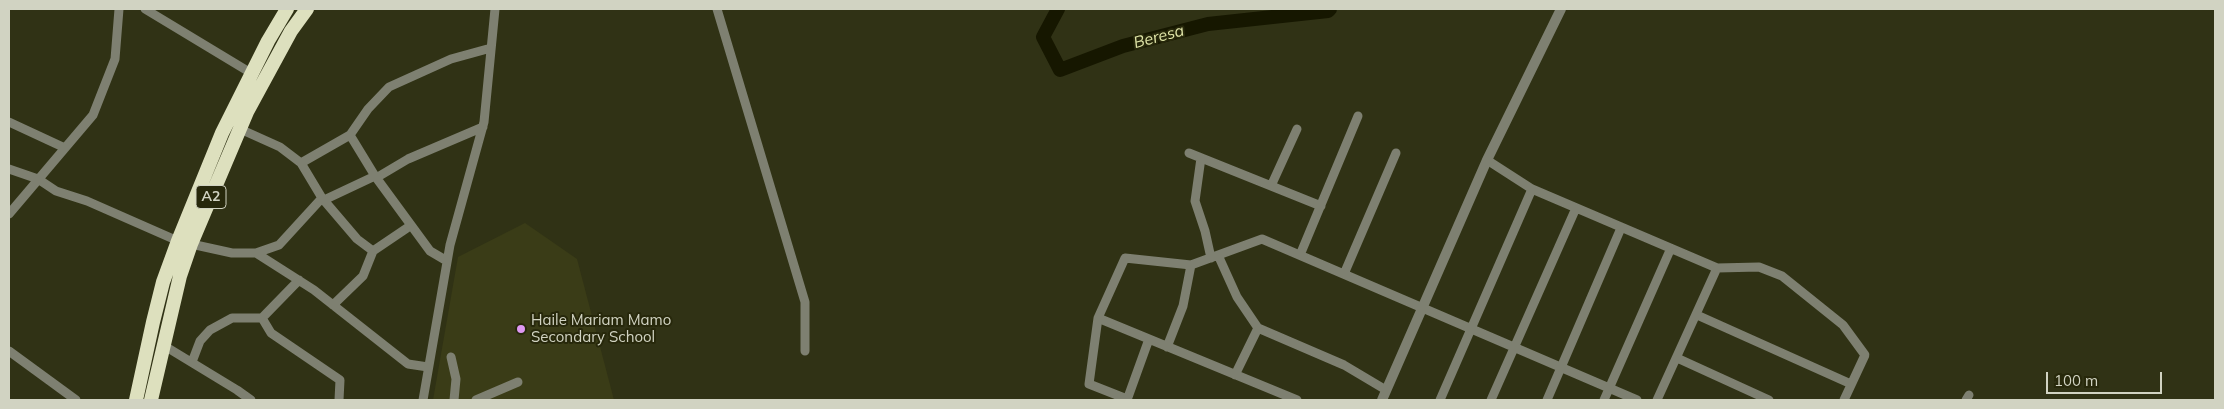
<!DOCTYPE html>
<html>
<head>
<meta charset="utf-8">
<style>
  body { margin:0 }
  #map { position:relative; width:2224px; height:409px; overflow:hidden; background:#303215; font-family:Mulish,sans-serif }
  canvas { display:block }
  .frame { position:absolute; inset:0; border:10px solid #d1d3c2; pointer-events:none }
  .scale { position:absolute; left:2046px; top:372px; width:116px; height:22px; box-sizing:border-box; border:2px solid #d1d3c2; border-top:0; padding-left:6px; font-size:15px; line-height:18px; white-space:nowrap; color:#d1d3c2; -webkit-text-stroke:4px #27280b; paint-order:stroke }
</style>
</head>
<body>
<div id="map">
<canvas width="2224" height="409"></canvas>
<div class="frame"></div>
<div class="scale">100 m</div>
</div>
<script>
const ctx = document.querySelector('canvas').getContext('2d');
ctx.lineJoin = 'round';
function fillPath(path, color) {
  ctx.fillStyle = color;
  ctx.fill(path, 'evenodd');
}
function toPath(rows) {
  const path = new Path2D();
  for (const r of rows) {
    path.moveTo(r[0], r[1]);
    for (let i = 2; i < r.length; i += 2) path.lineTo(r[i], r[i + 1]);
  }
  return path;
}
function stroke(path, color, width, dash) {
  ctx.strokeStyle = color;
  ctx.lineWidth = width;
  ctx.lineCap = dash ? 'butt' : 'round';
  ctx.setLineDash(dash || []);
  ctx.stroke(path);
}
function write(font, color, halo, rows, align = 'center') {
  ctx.font = font + ' Mulish,sans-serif';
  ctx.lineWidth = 4;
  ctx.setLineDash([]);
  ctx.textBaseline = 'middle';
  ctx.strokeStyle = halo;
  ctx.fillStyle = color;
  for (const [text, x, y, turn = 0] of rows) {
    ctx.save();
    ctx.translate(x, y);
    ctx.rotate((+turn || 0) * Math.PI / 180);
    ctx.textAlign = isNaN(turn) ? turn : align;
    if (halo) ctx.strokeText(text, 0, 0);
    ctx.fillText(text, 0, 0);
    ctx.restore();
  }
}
const built = toPath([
  [525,223,577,259,614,400,433,400,458,257]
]);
const river = toPath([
  [1058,9,1043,37,1060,70,1123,46,1208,24,1328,11,1330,9]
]);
const minor = toPath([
  [145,9,251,73],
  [717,9,805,302,805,351],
  [9,122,65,148],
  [240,129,280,147,301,163,322,198,279,245,256,253],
  [350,135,368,109,389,87,451,59,491,48],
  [1189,153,1321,206],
  [1201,158,1195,201,1205,231,1211,258],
  [1487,160,1532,189,1717,268,1657,400],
  [301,163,350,135,375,176,324,200],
  [9,169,38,179,56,191,87,201,178,241],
  [375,176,430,251,447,261],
  [376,178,408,159,483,127],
  [1271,186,1297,129],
  [322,198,357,239,373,251,363,276,333,305],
  [9,214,93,115,115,59,119,9],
  [191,244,232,253,256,253,314,290,408,364,428,367],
  [373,251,410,226],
  [1218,255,1237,297,1258,328],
  [1300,255,1358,116],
  [1717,268,1759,267,1782,276,1843,325,1865,355,1844,400],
  [1344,274,1396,153],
  [1697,315,1851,384],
  [262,318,271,333,340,380,339,400],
  [1098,318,1089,384,1127,399],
  [163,345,237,390,251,400],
  [1167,347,1183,306,1191,265],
  [9,351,76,400],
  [451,357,456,379,454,400],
  [1677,358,1769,400],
  [192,362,200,341,210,330,232,318,262,318,299,280],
  [1235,375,1258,328,1344,365,1386,390],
  [423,400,450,245,484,122,495,9],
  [476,400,518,382],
  [1127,400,1149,339],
  [1297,400,1098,318,1125,258,1191,265,1262,239,1637,400],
  [1440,400,1532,189],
  [1491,400,1576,208],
  [1547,400,1621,228],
  [1604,400,1671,248],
  [1966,400,1969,395]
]);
const tertiary = toPath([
  [1382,400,1487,160,1561,9]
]);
const trunk = toPath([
  [136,400,153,322,163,282,178,241,222,133,268,41,287,9],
  [151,400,180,276,191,244,247,112,291,31,307,9]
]);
const markers = [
  [521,329,5,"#de98f2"]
];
const shields = [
  [211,197,30]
];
const shieldNames = [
  ["A2",211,197]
];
const poiNames = [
  ["Haile Mariam Mamo",531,320],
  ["Secondary School",531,337]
];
const waterNames = [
  ["Beresa",1159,37,-15]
];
fillPath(built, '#3a3c17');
stroke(river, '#161700', 14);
stroke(minor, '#7e8071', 9);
stroke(tertiary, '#7e8071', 10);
stroke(trunk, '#dde0be', 14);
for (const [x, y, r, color] of markers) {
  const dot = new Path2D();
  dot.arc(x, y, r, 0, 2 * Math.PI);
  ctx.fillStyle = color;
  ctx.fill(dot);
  stroke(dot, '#27280b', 2);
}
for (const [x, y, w] of shields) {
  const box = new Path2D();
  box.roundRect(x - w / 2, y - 11.5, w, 23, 4);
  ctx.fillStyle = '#27280b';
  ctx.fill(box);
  stroke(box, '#d1d3c2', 1);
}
write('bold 14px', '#d1d3c2', null, shieldNames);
write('15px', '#d1d3c2', '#27280b', poiNames, 'left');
write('italic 16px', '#e0e5a8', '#27280b', waterNames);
</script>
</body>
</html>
